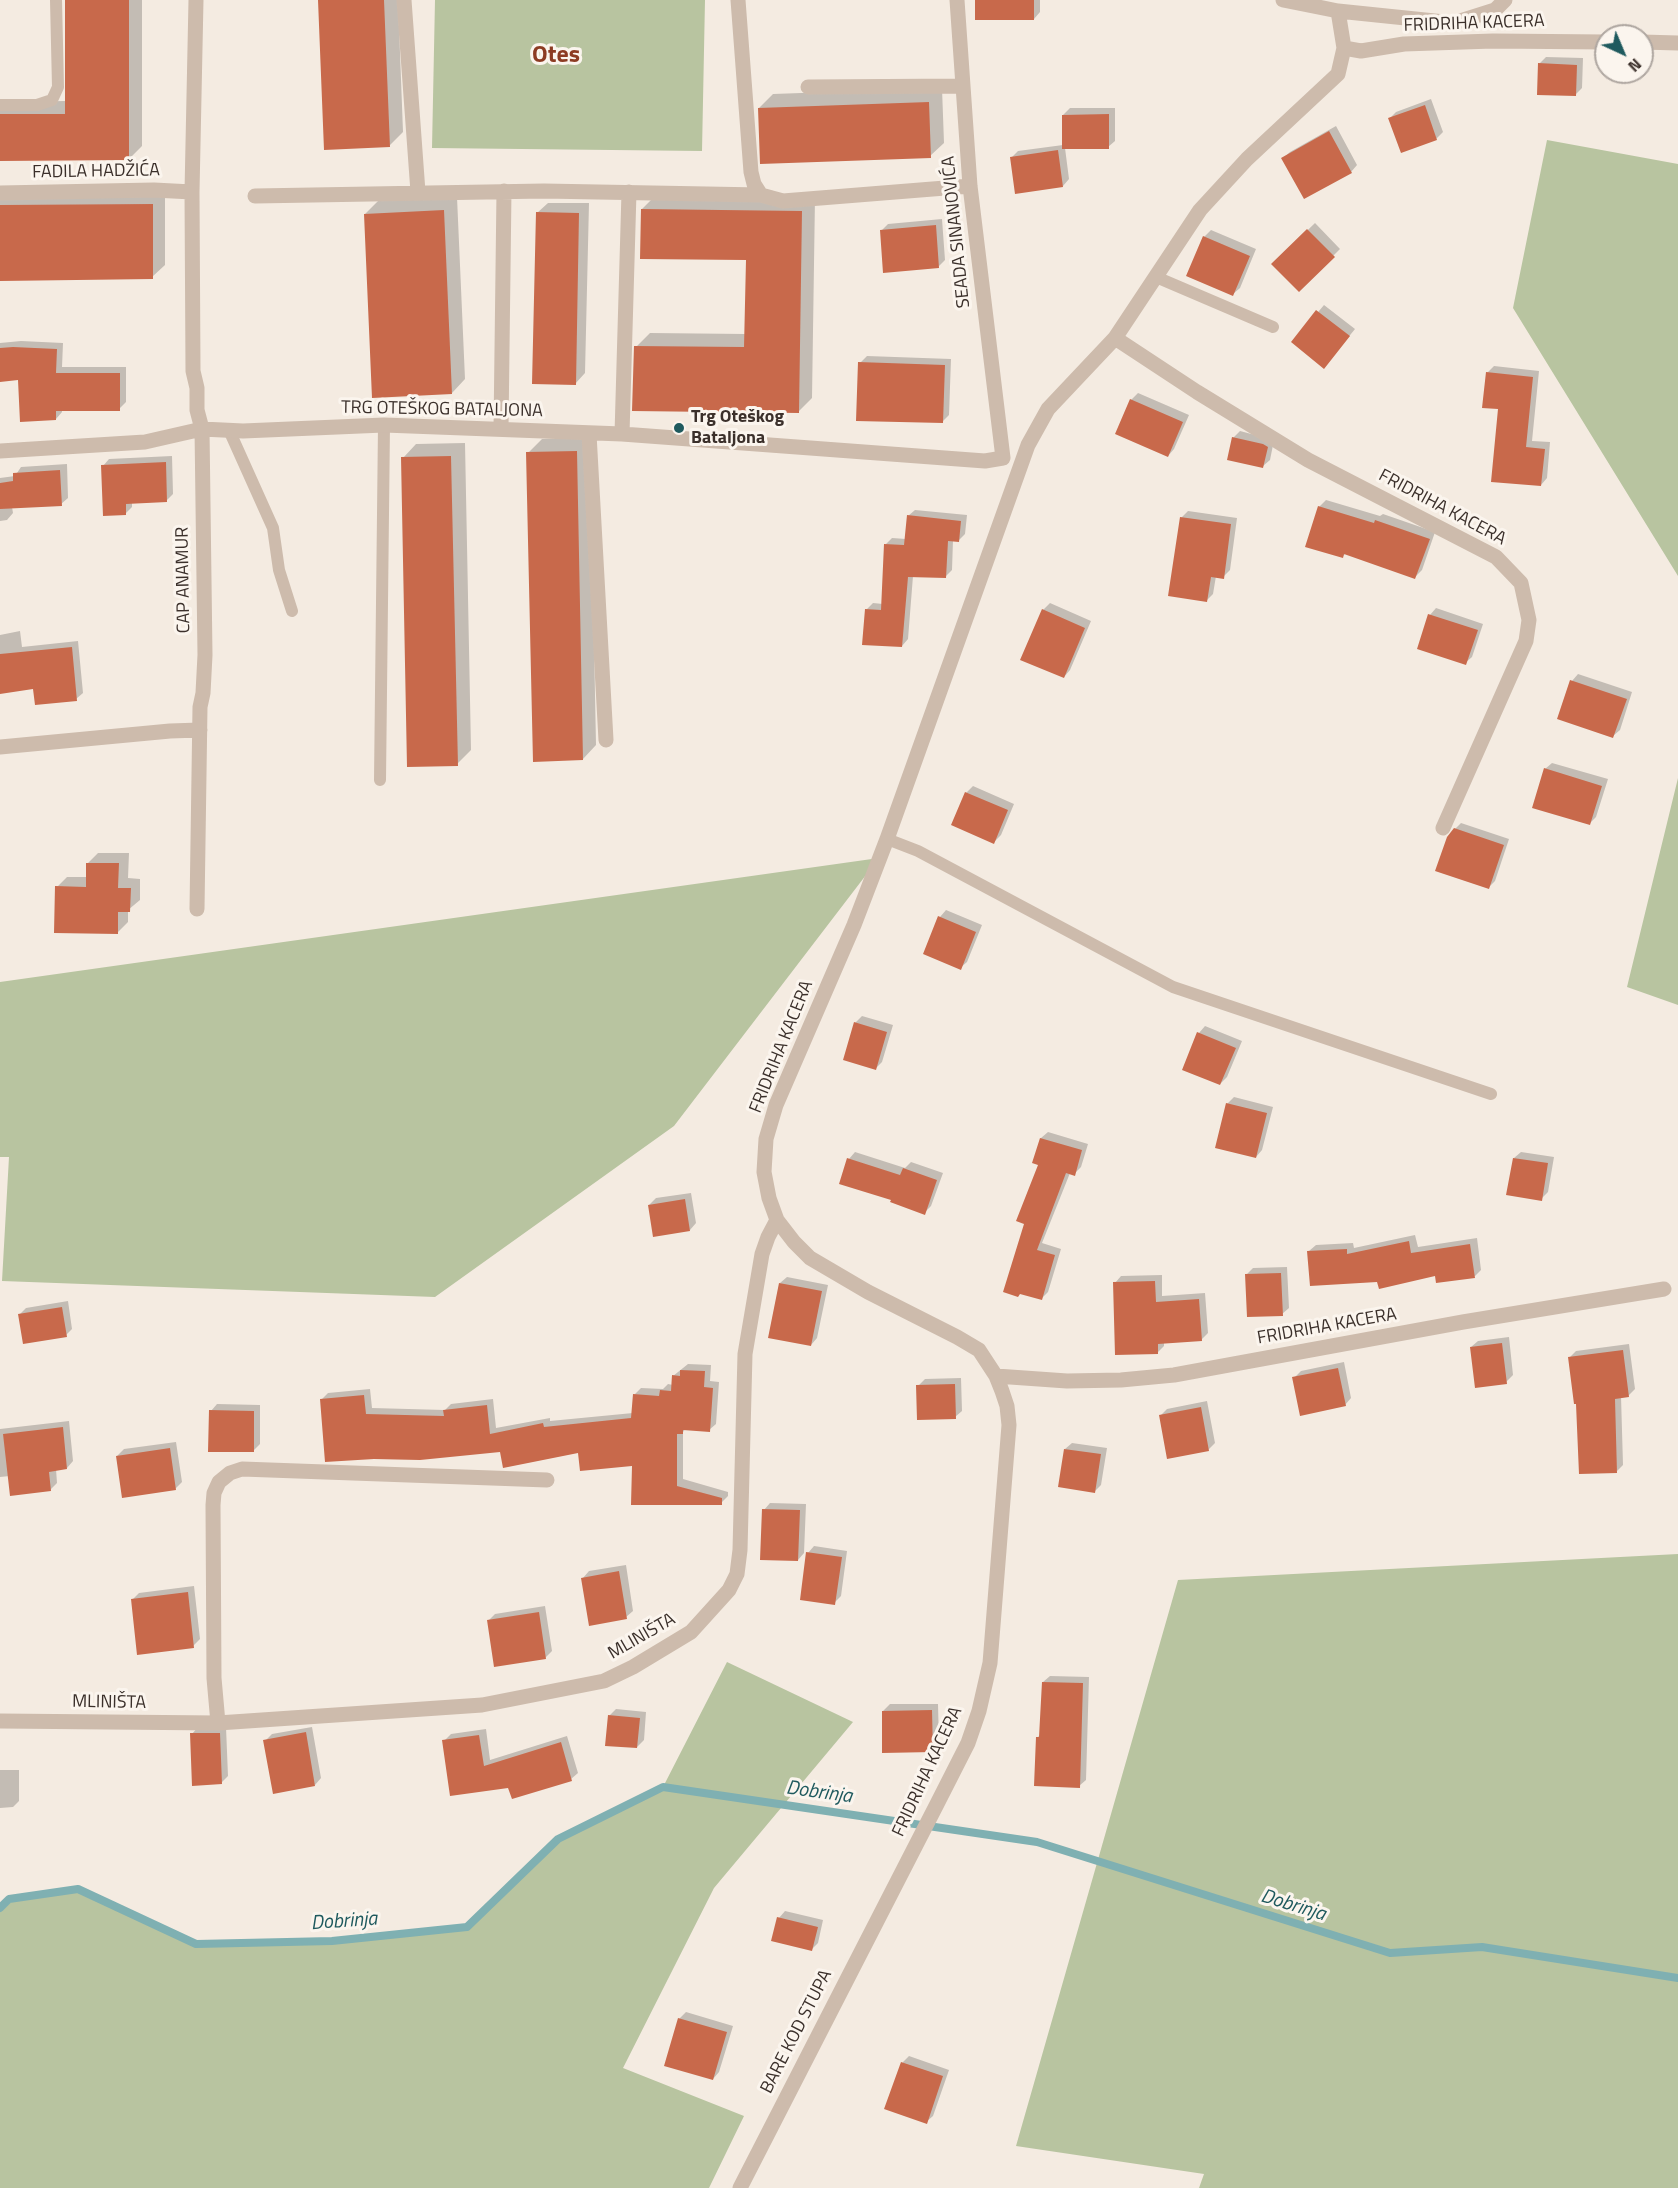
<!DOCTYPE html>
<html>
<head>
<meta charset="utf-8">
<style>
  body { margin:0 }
  #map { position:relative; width:1678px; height:2188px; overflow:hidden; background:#f4ebe1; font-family:"Titillium Web",sans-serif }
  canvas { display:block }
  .north { position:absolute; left:1594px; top:24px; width:60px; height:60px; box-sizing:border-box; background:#fbf5ee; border:2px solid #aea6a0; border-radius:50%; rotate:136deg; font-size:16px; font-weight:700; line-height:24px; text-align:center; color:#3b302b }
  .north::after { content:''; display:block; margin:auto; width:21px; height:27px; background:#1f5a5e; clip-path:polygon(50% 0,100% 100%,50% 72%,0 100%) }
</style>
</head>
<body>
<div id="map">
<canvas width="1678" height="2188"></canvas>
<div class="north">N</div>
</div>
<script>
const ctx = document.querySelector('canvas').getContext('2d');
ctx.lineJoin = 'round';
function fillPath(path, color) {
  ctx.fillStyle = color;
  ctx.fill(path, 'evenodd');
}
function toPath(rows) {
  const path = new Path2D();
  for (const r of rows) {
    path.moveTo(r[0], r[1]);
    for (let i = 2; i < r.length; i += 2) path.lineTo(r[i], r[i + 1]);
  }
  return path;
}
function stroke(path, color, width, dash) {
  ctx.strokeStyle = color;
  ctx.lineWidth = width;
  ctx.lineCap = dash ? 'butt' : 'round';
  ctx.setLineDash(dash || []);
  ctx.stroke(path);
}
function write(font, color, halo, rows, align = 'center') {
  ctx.font = font + ' "Titillium Web",sans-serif';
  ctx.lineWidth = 6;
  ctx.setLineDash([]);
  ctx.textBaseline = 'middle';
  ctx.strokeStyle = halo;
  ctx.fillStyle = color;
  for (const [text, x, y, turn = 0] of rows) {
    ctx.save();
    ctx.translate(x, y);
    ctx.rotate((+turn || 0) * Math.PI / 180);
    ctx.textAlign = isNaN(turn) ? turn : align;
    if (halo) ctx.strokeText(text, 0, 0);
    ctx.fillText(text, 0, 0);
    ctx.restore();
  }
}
const green = toPath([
  [435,0,705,0,702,151,432,148],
  [1547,140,1678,164,1678,576,1513,308],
  [1678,778,1678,1005,1627,987],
  [879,858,674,1126,435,1297,2,1281,9,1157,0,1157,0,982],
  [1678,1554,1678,2188,1199,2188,1204,2174,1016,2146,1178,1580],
  [727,1662,853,1722,714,1888,623,2068,744,2116,709,2188,0,2188,0,1908,9,1899,78,1889,196,1944,332,1941,467,1927,558,1839,663,1787]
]);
const shadow = toPath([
  [66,0,142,0,142,146,129,159,0,159,0,102,66,101],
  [320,0,398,0,403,132,389,146],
  [976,0,1040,0,1040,12,1034,19],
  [1546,57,1583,58,1582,88,1575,95,1539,64],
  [942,88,944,143,930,156,759,108,773,94],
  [1431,99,1443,132,1436,139,1390,118,1396,112],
  [1070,108,1115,108,1115,141,1108,147,1065,148,1069,179,1063,186,1011,158,1018,151,1063,145,1063,115],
  [1336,126,1357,165,1351,172,1283,158,1290,152],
  [165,192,165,265,152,277,0,279,0,193],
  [656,195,815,197,812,398,798,412,636,347,650,333,746,334,747,258,642,209],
  [457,197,465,379,452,393,365,214,379,200],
  [548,203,589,203,585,373,575,384,537,213],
  [942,219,945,260,938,267,881,231,888,224],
  [1315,223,1340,249,1299,290,1273,264],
  [1211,230,1256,249,1240,288,1233,294,1204,237],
  [1324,305,1355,329,1330,360,1293,342],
  [21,341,63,343,62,367,126,367,126,402,119,409,62,409,62,412,56,419,20,379,0,381,0,343],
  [867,356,951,359,949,415,942,422,860,363],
  [1494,366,1539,371,1532,441,1550,442,1547,478,1541,485,1500,408,1487,373],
  [1138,393,1189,415,1174,449,1168,456,1117,434,1131,400],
  [1240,431,1274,440,1270,460,1263,466,1233,438],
  [590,438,596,745,583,759,528,453,542,439],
  [465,443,471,750,457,764,403,458,416,444],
  [172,456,173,494,167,500,132,502,132,507,126,513,103,466,109,459],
  [67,464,68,498,61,504,12,507,13,513,7,520,0,521,0,478,15,476,21,467],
  [1326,500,1380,516,1383,514,1435,532,1422,570,1415,577,1346,553,1343,556,1319,507],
  [915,510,967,515,965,534,958,541,953,540,952,570,945,577,913,576,908,639,902,646,866,610,873,603,883,604,885,545,892,538,906,539,908,516],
  [1188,511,1237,518,1230,570,1223,577,1216,576,1213,594,1207,600,1181,518],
  [1050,603,1091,621,1070,670,1064,677,1043,610],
  [1436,608,1483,624,1472,657,1465,663,1430,615],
  [20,631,22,647,78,641,83,693,76,699,35,687,0,692,0,635],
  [1578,674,1632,692,1620,730,1613,736,1572,681],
  [1552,763,1608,779,1596,817,1589,824,1545,769],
  [973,786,1014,804,1001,835,994,842,966,793],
  [1461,823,1509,839,1495,881,1488,888,1455,829],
  [98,853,129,853,128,878,140,879,140,900,128,910,128,922,117,933,57,887,67,877,87,877,88,863],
  [946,910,982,925,967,962,960,968,940,917],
  [862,1016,893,1025,882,1062,876,1068,855,1023],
  [1205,1026,1242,1041,1227,1077,1220,1084,1184,1069,1199,1033],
  [1234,1097,1273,1107,1262,1150,1256,1157,1227,1104],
  [1048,1132,1088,1144,1081,1167,1074,1174,1070,1173,1042,1243,1061,1249,1048,1292,1042,1298,1025,1223,1040,1164,1041,1138],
  [855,1152,905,1168,911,1162,943,1173,931,1206,924,1213,893,1199,849,1159],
  [1521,1152,1554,1157,1548,1192,1541,1199,1514,1158],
  [691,1193,696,1223,690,1230,649,1205,656,1198],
  [1415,1235,1418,1247,1477,1238,1481,1270,1475,1276,1436,1274,1378,1281,1309,1251,1316,1245,1353,1243,1354,1248],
  [1287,1267,1289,1308,1282,1314,1246,1275,1253,1268],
  [1162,1275,1162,1296,1205,1293,1208,1333,1201,1340,1164,1342,1164,1346,1157,1353,1115,1283,1121,1276],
  [787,1277,828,1285,817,1338,811,1345,780,1283],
  [68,1301,72,1329,66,1335,19,1315,26,1308],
  [1509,1337,1513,1375,1506,1382,1471,1347,1478,1341],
  [1629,1344,1635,1389,1628,1396,1621,1396,1623,1465,1617,1471,1578,1402,1570,1357,1576,1351],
  [1344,1362,1351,1398,1345,1405,1294,1378,1301,1371],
  [688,1364,711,1365,710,1381,719,1382,716,1424,709,1430,686,1428,683,1432,683,1479,728,1492,728,1496,721,1503,633,1503,633,1464,580,1451,501,1450,420,1458,321,1400,328,1393,370,1389,372,1408,445,1410,451,1404,493,1399,496,1428,550,1418,550,1421,633,1413,634,1395,641,1388,663,1389,668,1384,673,1385,673,1376],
  [961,1378,962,1411,955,1417,918,1386,925,1379],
  [1207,1401,1215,1443,1208,1450,1161,1415,1167,1409],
  [217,1404,260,1405,260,1444,253,1451,211,1411],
  [69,1421,73,1461,67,1468,56,1469,57,1483,50,1490,10,1476,0,1477,0,1429],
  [176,1442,182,1482,175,1489,117,1456,124,1449],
  [1072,1443,1107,1448,1101,1485,1095,1491,1065,1449],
  [770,1503,806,1504,804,1553,798,1560,764,1510],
  [814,1546,847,1551,841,1596,834,1603,808,1553],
  [626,1565,633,1611,626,1617,583,1578,589,1571],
  [194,1586,200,1639,193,1646,132,1600,139,1593],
  [545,1606,552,1651,545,1658,489,1620,495,1614],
  [1050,1676,1089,1677,1086,1780,1079,1786,1037,1738,1041,1734,1043,1682],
  [890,1704,938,1704,939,1744,932,1751,883,1711],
  [616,1709,646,1712,644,1740,637,1747,609,1716],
  [198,1727,226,1727,228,1776,221,1783,192,1734],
  [312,1727,321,1778,315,1785,265,1741,272,1734],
  [486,1729,490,1760,567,1736,578,1773,571,1779,509,1786,444,1741,451,1734],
  [0,1770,19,1770,19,1801,13,1807,0,1808],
  [785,1911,823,1920,818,1943,812,1949,779,1918],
  [686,2012,733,2026,719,2072,713,2079,679,2019],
  [909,2056,949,2070,933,2116,926,2122,886,2108,903,2062]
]);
const stream = toPath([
  [0,1908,9,1899,78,1889,196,1944,332,1941,467,1927,558,1839,663,1787,1037,1842,1390,1953,1482,1947,1678,1978]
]);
const building = toPath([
  [65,0,129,0,129,160,0,161,0,114,65,114],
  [318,0,384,0,390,147,324,150],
  [975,0,1034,0,1034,20,975,20],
  [1538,63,1577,65,1576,96,1537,95],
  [929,102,931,158,760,164,758,108],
  [1425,105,1437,140,1401,153,1388,118],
  [1109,114,1109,149,1062,149,1062,115],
  [1329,131,1352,173,1304,199,1281,158],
  [1058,150,1063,187,1015,194,1010,157],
  [153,204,153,279,0,281,0,205],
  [641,209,802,211,799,413,632,411,634,346,744,347,746,260,640,259],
  [444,210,452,394,372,398,364,214],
  [536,212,579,213,576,385,532,384],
  [936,225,939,268,883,273,880,230],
  [1307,229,1335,257,1299,292,1271,264],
  [1203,236,1250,256,1233,296,1186,276],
  [1316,310,1350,336,1324,369,1291,342],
  [13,347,57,349,56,373,120,373,120,411,56,411,56,420,20,422,18,380,0,382,0,348],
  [858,362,945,365,943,423,856,421],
  [1486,372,1533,377,1526,447,1545,449,1541,486,1491,482,1498,409,1482,408],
  [1130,399,1183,422,1168,457,1115,434],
  [1232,437,1263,444,1268,447,1263,468,1227,460],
  [577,451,583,760,533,762,526,452],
  [451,456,458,766,407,767,401,457],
  [166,462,167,502,126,504,126,515,103,516,101,465],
  [60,470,62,506,0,509,0,483,13,481,13,473],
  [1318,506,1374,523,1375,520,1430,539,1415,579,1344,554,1343,558,1305,547],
  [907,515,961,521,959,542,948,541,946,578,908,577,902,647,862,645,865,609,881,610,884,544,904,545],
  [1180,517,1231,524,1224,579,1211,577,1207,602,1168,596],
  [1042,609,1085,628,1064,678,1020,660],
  [1428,614,1478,630,1466,665,1417,649],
  [72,647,77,701,35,705,33,689,0,694,0,654],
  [1570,680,1627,699,1613,738,1557,719],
  [1544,768,1602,786,1590,825,1532,808],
  [965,792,1008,810,994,844,951,825],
  [1454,828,1504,845,1489,889,1435,871,1447,837],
  [86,863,119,863,118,888,131,888,130,912,118,912,118,934,54,933,55,886,86,887],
  [938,916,976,932,961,970,923,954],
  [854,1022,887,1032,876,1070,843,1060],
  [1197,1032,1236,1048,1220,1085,1182,1070],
  [1226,1103,1267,1113,1256,1158,1215,1148],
  [1040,1138,1082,1150,1075,1176,1066,1173,1037,1250,1055,1255,1042,1300,1020,1294,1018,1297,1003,1292,1024,1224,1016,1221,1038,1165,1032,1163],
  [847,1158,900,1175,903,1168,937,1180,925,1215,890,1202,891,1200,839,1184],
  [1513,1158,1548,1163,1542,1201,1506,1195],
  [685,1199,690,1231,653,1237,648,1205],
  [1409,1241,1411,1253,1470,1244,1475,1278,1436,1283,1435,1276,1379,1289,1377,1282,1310,1286,1307,1251,1347,1249,1347,1254],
  [1281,1273,1283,1316,1247,1317,1245,1274],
  [1155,1281,1156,1302,1199,1299,1202,1341,1158,1344,1158,1354,1115,1355,1113,1282],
  [779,1283,822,1291,811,1346,768,1338],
  [62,1307,67,1337,23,1344,18,1314],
  [1502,1343,1507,1384,1475,1388,1470,1347],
  [1623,1350,1629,1397,1615,1399,1617,1473,1579,1474,1576,1404,1574,1404,1568,1357],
  [1338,1368,1346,1406,1300,1416,1292,1377],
  [680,1370,705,1371,704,1387,713,1388,710,1432,683,1430,683,1434,677,1434,677,1486,722,1498,722,1505,631,1505,632,1466,580,1471,578,1453,503,1468,500,1452,420,1460,374,1459,325,1462,320,1399,364,1395,366,1414,444,1416,443,1410,487,1405,490,1434,543,1423,544,1427,631,1418,633,1394,659,1396,660,1390,671,1391,672,1375,680,1376],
  [955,1384,956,1419,917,1420,916,1385],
  [1201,1407,1209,1451,1167,1459,1159,1415],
  [209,1410,254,1411,254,1452,208,1452],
  [63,1427,67,1469,49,1472,51,1491,10,1496,3,1434],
  [170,1448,176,1490,122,1498,116,1456],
  [1064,1449,1101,1454,1095,1493,1058,1487],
  [762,1509,800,1510,798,1561,760,1560],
  [806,1552,842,1557,835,1605,800,1600],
  [619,1571,627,1619,589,1626,581,1578],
  [188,1592,194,1648,137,1655,131,1599],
  [539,1612,546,1659,494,1667,487,1620],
  [1042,1682,1083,1683,1080,1788,1034,1786,1036,1737,1039,1737],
  [932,1710,933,1752,882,1753,882,1711],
  [608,1715,640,1718,637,1748,605,1746],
  [306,1732,315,1786,273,1794,263,1740],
  [190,1733,220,1733,222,1784,192,1786],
  [479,1735,484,1766,561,1742,572,1781,512,1799,508,1788,450,1796,442,1740],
  [777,1917,818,1927,812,1951,771,1941],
  [678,2018,727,2032,713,2080,664,2066],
  [901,2062,943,2076,927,2124,884,2109]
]);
const service = toPath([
  [0,105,37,105,52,100,58,87,56,0],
  [1156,277,1273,327],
  [229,430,273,528,279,570,292,611],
  [380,780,384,425],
  [887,839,918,851,1173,987,1491,1094]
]);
const minor = toPath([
  [196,0,192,192,193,371,197,388,197,410,202,429,205,655,203,693,200,707,197,909],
  [404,0,418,192],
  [738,0,751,172,754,184,761,195,783,201,970,186],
  [957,0,970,186,1003,458],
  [1283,0,1338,11,1454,23,1495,10,1505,0],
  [1642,42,1678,43],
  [1344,48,1361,51,1404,44,1493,41,1606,42],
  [808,87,963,86],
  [0,193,154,190,192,192],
  [255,196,544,191,761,195],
  [1115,338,1197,392,1308,460,1496,557,1521,583,1529,620,1526,641,1443,828],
  [501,429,504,191],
  [589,434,606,740],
  [622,434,629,192],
  [0,451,145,442,202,429,243,431,384,425,622,434,985,461,1003,458],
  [0,747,170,731,200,730],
  [996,1376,1067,1381,1121,1380,1174,1375,1463,1322,1664,1289],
  [0,1721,218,1723,482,1705,604,1681,633,1667,691,1632,729,1590,737,1574,740,1550,745,1354,762,1254,768,1237,777,1220],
  [218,1723,214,1678,213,1505,214,1493,219,1482,230,1473,242,1469,547,1480],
  [740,2188,937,1804,968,1743,979,1711,990,1663,1009,1425,1007,1406,1002,1391,996,1376,979,1350,957,1337,868,1292,810,1258,794,1242,777,1220,769,1198,764,1172,766,1139,776,1105,854,925,887,839,1028,445,1048,409,1115,338,1200,210,1247,159,1338,74,1344,48,1338,11]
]);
const markers = [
  [679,428,6,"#1f5a5e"]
];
const streetNames = [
  ["FRIDRIHA KACERA",1474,24,-2],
  ["FADILA HADŽIĆA",96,172,-1],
  ["SEADA SINANOVIĆA",957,232,-96],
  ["TRG OTEŠKOG BATALJONA",442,410,1],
  ["FRIDRIHA KACERA",1442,508,28],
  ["CAP ANAMUR",184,580,-91],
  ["FRIDRIHA KACERA",782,1047,-68],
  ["FRIDRIHA KACERA",1327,1327,-10],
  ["MLINIŠTA",642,1637,-30],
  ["MLINIŠTA",109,1703,1],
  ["FRIDRIHA KACERA",928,1772,-65],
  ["BARE KOD STUPA",797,2032,-63]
];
const poiNames = [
  ["Trg Oteškog",691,418],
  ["Bataljona",691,439]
];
const waterNames = [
  ["Dobrinja",819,1793,8],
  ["Dobrinja",1293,1906,17],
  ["Dobrinja",344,1922,-4]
];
const districtNames = [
  ["Otes",556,56]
];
fillPath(green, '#b8c4a0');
fillPath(shadow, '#0003');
stroke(stream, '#7fb0b2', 8);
fillPath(building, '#c8694b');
stroke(service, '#cdbbac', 12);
stroke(minor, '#cdbbac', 15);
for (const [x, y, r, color] of markers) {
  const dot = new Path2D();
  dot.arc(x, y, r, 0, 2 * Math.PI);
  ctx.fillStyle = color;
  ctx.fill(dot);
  stroke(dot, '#fbf5ee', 2);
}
write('18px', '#3b302b', '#fbf5ee', streetNames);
write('bold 18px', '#3b302b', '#fbf5ee', poiNames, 'left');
write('italic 20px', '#1f5a5e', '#fbf5ee', waterNames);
write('bold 24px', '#8c3b22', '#fbf5ee', districtNames);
</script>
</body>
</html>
